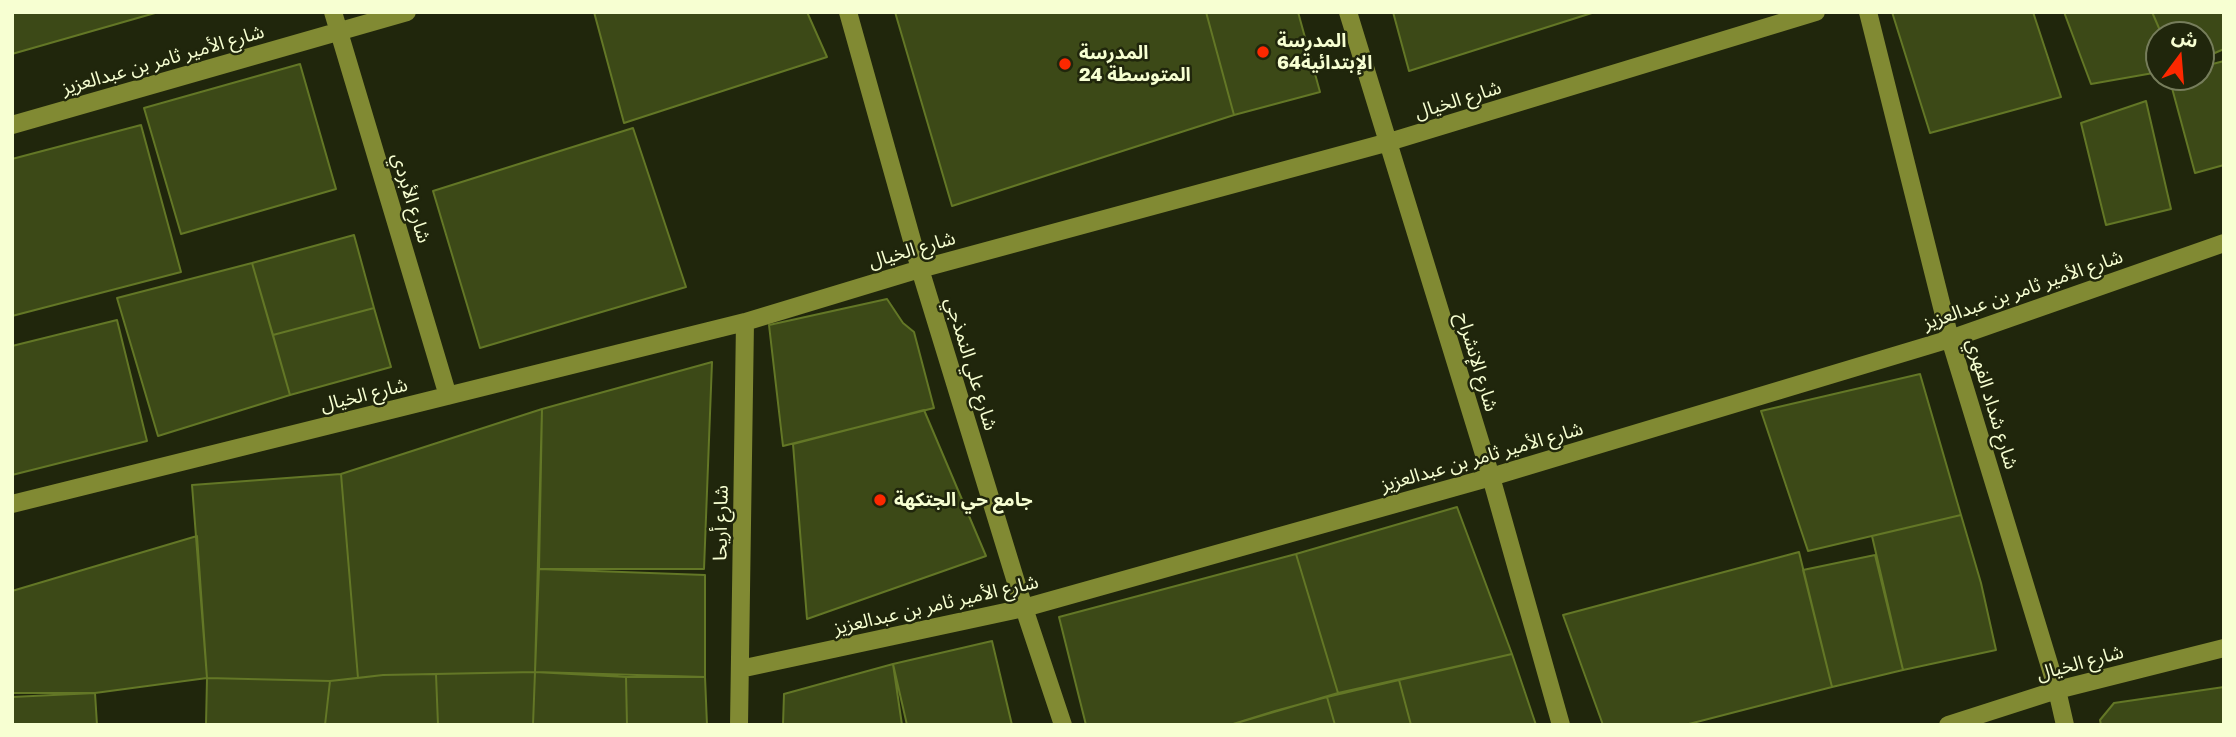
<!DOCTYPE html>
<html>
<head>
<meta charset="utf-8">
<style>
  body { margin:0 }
  #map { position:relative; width:2236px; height:737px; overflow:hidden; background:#20260c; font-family:"Golos Text","Noto Sans Arabic",sans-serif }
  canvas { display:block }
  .frame { position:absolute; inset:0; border:14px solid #f7ffd2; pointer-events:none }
  .north { position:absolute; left:2145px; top:21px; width:70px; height:70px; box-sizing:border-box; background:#20260c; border:2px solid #767d5b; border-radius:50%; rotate:16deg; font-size:19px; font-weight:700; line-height:28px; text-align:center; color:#f7ffd2 }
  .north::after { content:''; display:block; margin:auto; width:24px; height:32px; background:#fd2800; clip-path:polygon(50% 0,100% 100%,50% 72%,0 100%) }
</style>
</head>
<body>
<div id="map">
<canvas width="2236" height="737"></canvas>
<div class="frame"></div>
<div class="north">ش</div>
</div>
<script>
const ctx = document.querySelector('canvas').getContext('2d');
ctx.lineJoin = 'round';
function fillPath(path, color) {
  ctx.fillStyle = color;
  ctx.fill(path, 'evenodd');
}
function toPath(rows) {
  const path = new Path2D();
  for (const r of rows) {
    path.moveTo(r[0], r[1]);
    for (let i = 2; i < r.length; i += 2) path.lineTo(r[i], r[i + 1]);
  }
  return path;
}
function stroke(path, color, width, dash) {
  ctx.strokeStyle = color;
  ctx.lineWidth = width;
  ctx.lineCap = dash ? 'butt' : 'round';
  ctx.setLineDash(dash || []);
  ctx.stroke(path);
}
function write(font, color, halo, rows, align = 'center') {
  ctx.font = font + ' "Golos Text","Noto Sans Arabic",sans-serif';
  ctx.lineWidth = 5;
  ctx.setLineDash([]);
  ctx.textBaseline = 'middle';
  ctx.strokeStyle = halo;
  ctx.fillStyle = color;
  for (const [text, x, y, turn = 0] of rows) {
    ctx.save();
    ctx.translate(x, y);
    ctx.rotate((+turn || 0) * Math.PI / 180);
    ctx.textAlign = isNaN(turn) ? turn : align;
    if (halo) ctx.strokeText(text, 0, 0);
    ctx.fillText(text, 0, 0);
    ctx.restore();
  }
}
const building = toPath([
  [12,12,155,12,155,13,12,54,12,12],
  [594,12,807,12,827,57,624,123,594,12],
  [895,12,1206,12,1234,115,952,206,895,12],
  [1206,12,1298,12,1320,92,1234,115,1206,12],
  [1393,12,1595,12,1409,71,1393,12],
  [1892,12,2033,12,2061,97,1930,133,1892,12],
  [2064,12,2152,12,2162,35,2159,35,2159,72,2091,84,2064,12],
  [2152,12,2224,12,2224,49,2201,59,2201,35,2162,35,2152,12],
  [2224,61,2224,165,2195,173,2169,77,2201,77,2201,67,2224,61],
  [300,64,336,189,181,234,144,108,300,64],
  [2146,101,2171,209,2106,225,2081,123,2146,101],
  [141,125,181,272,12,316,12,159,141,125],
  [633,128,686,287,480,348,433,191,633,128],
  [354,235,374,308,273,335,252,263,354,235],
  [252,263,290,395,158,436,117,298,252,263],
  [887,299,903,323,914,332,934,408,783,446,769,325,887,299],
  [374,308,391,367,290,395,273,335,374,308],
  [117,320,147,441,12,475,12,346,117,320],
  [712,362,704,569,539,569,542,409,712,362],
  [1920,374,1961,515,1808,551,1761,411,1920,374],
  [542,409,535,672,383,675,358,678,341,474,542,409],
  [924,410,986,556,807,619,793,444,924,410],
  [341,474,358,678,330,681,207,678,192,485,341,474],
  [1457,507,1512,654,1338,693,1296,554,1457,507],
  [1961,515,1981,583,1996,650,1903,670,1872,536,1961,515],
  [197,536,207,678,95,693,12,693,12,591,197,536],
  [1799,552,1832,687,1685,725,1603,725,1563,615,1799,552],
  [1296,554,1338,693,1230,725,1086,725,1059,617,1296,554],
  [1875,555,1903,670,1832,687,1803,570,1875,555],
  [539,569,705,575,705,677,535,672,539,569],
  [992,641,1012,725,907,725,893,664,992,641],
  [1512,654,1536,725,1411,725,1399,680,1512,654],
  [893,664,902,725,783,725,784,694,893,664],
  [535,672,533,725,438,725,436,674,535,672],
  [535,672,626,677,627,725,533,725,535,672],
  [436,674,438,725,325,725,330,681,383,675,436,674],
  [626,677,705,677,707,725,627,725,626,677],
  [207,678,330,681,325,725,206,725,207,678],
  [1399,680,1411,725,1335,725,1327,697,1399,680],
  [2224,687,2224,725,2101,725,2100,720,2114,703,2224,687],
  [95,693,97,725,12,725,12,697,95,693],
  [1327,697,1335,725,1230,725,1275,711,1327,697]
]);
const minor = toPath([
  [333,12,448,396],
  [848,12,920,269,1024,608,1063,725],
  [1348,12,1491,477,1561,725],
  [1868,12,1950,339,2057,690,2065,725],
  [12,125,407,12],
  [12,504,745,322,920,269,1389,142,1816,12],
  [740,669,1024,608,1491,477,1950,339,2224,243],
  [739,725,745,322],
  [1948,725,2057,690,2224,648]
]);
const markers = [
  [1263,52,7,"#fd2800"],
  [1065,64,7,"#fd2800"],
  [880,500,7,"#fd2800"]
];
const poiNames = [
  ["المدرسة",1277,41],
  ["الإبتدائية64",1277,63],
  ["المدرسة",1079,53],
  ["المتوسطة 24",1079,75],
  ["جامع حي الجتكهة",894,500]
];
const streetNames = [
  ["شارع الأمير ثامر بن عبدالعزيز",163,60,-16],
  ["شارع الخيال",1458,100,-17],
  ["شارع الأبردي",411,198,73],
  ["شارع الخيال",912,250,-16],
  ["شارع الأمير ثامر بن عبدالعزيز",2023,290,-19],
  ["شارع الإنشراح",1477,362,73],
  ["شارع علي النمذجي",971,364,73],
  ["شارع الخيال",364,395,-14],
  ["شارع شداد الفهري",1992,404,73],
  ["شارع الأمير ثامر بن عبدالعزيز",1482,457,-16],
  ["شارع أريحا",721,523,-89],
  ["شارع الأمير ثامر بن عبدالعزيز",936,605,-13],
  ["شارع الخيال",2080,663,-15]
];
fillPath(building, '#3c4917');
stroke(building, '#637726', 2);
stroke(minor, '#818a33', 18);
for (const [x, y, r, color] of markers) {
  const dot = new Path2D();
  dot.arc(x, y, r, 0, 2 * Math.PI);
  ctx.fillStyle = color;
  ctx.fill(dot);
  stroke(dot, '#20260c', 2.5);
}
write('bold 19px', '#f7ffd2', '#20260c', poiNames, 'left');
write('19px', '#f7ffd2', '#20260c', streetNames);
</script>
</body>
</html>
